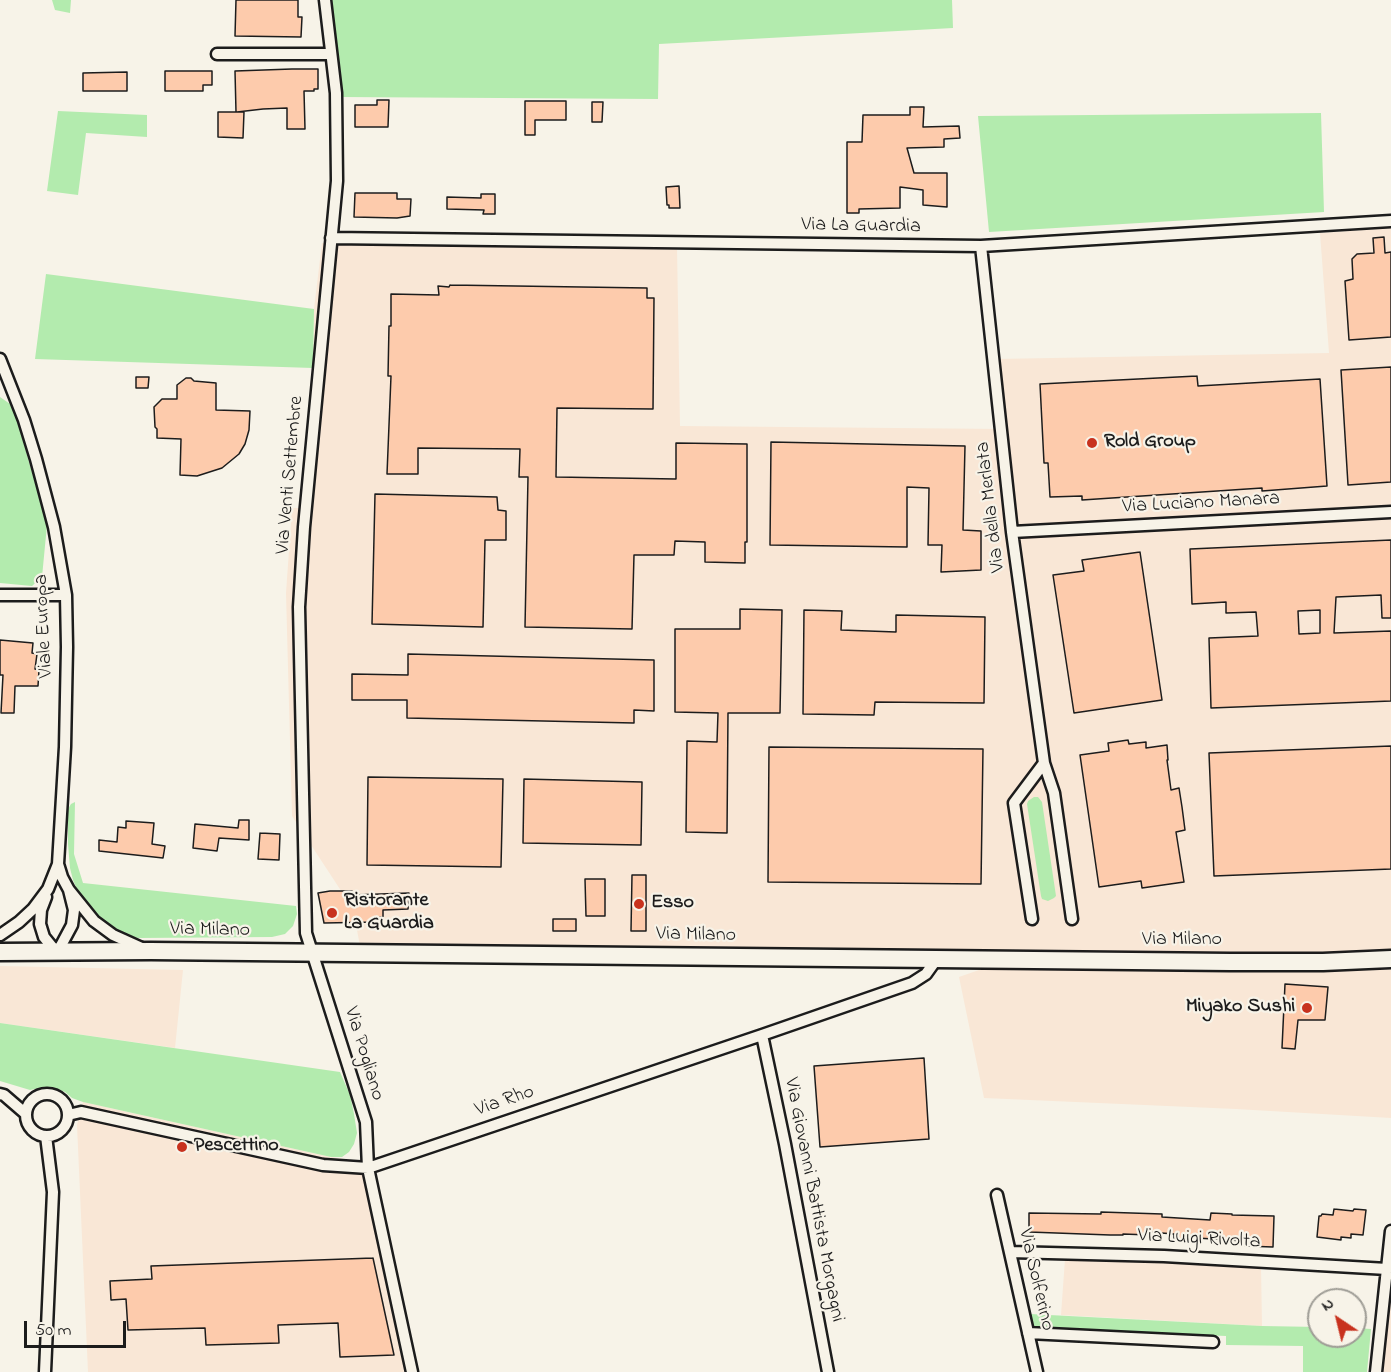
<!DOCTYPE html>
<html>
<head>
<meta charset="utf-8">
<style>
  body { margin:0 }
  #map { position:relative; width:1391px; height:1372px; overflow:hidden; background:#f7f3e8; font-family:"Indie Flower",sans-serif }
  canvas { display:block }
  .north { position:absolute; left:1307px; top:1288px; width:60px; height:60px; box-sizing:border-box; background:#f7f3e8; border:2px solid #9f9d96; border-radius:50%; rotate:325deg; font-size:16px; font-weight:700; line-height:24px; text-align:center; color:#1c1c1c }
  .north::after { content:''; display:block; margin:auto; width:21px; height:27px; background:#c8321e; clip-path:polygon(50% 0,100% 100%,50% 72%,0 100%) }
  .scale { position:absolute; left:24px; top:1321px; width:102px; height:27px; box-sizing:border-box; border:3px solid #1c1c1c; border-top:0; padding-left:8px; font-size:18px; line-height:21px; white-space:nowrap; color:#1c1c1c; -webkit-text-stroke:4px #f7f3e8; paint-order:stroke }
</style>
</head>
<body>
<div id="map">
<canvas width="1391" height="1372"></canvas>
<div class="north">N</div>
<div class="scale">50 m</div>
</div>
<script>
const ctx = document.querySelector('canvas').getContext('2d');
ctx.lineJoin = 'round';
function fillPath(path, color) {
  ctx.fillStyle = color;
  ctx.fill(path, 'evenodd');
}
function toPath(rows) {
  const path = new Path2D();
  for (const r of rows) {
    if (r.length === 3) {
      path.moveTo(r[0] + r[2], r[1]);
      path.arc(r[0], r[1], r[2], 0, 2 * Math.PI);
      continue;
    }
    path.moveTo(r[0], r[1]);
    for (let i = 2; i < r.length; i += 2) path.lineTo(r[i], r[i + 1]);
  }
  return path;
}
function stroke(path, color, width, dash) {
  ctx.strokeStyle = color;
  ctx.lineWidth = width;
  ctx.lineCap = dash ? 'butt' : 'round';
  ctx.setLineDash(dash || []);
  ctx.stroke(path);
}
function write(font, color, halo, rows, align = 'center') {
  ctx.font = font + ' "Indie Flower",sans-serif';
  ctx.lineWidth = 4.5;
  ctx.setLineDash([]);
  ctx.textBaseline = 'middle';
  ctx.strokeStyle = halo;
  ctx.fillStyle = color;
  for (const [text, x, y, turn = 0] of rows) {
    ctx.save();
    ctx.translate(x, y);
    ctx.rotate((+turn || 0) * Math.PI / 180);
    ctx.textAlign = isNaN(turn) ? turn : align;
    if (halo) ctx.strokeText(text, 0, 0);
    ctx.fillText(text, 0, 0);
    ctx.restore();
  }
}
const built = toPath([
  [1391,228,1391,955,962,952,360,946,353,909,292,816,286,593,292,508,299,508,313,368,314,309,322,243,677,247,680,426,1003,429,996,359,1329,353,1320,233],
  [0,966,183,970,175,1048,0,1023],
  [1391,969,1391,1118,1236,1109,984,1098,959,977,979,970],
  [83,1102,331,1157,363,1162,405,1372,88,1372,77,1125],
  [1065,1259,1167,1261,1261,1266,1262,1326,1061,1315],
  [1391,1272,1391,1372,1380,1372]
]);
const green = toPath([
  [52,0,71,0,70,13,55,10],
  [328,0,952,0,953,28,659,44,658,99,341,97],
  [58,111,147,115,147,137,86,133,78,195,47,191],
  [1321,113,1324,212,989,232,978,116],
  [46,274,314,309,313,368,35,359],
  [0,397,13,406,47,525,42,577,32,586,0,583],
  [1034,797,1038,797,1042,802,1056,896,1054,898,1048,901,1042,899,1041,896,1027,804,1028,801],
  [75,802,74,854,83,883,296,906,297,914,293,926,285,934,272,937,138,938,132,937,121,932,94,913,78,892,73,880,70,868,68,844,68,809,71,804],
  [0,1023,340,1072,350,1095,354,1114,357,1133,354,1144,349,1152,342,1157,331,1157,83,1102,72,1098,65,1092,55,1088,44,1087,30,1090,0,1081],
  [1030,1314,1262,1326,1319,1327,1319,1336,1355,1336,1355,1328,1371,1329,1367,1372,1303,1372,1303,1346,1226,1345,1226,1336,1034,1328]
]);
const building = toPath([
  [236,0,298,0,298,17,302,17,301,37,235,36,236,0],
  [292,69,318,69,318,89,314,89,314,91,304,91,305,129,287,129,287,108,263,109,237,112,244,112,243,138,218,137,218,112,236,112,235,71,292,69],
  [165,71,212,71,212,85,203,85,203,91,165,91,165,71],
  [127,72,127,91,83,91,83,73,127,72],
  [377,100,389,100,388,127,355,127,355,105,377,105,377,100],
  [525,101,566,101,566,120,535,120,535,135,525,135,525,101],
  [592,102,603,102,602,122,592,122,592,102],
  [910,107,924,107,923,127,959,126,960,138,944,139,944,147,907,148,914,173,947,173,947,207,923,205,923,190,900,187,900,208,859,209,859,213,847,213,847,142,862,142,863,115,910,115,910,107],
  [679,186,680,208,669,208,669,205,667,205,666,187,679,186],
  [355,193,397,193,397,199,411,199,410,216,397,218,354,217,355,193],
  [481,194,495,194,495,214,483,214,484,210,447,209,447,197,481,198,481,194],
  [1384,237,1385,253,1391,252,1391,337,1349,340,1345,281,1353,279,1352,259,1357,254,1374,253,1373,238,1384,237],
  [450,285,647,288,647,298,654,298,653,409,557,408,556,477,676,479,676,443,747,444,747,542,745,542,745,563,705,562,705,542,675,541,674,555,634,555,632,629,525,627,528,477,519,477,520,449,418,448,418,474,387,474,391,376,388,376,389,326,391,326,391,294,439,295,438,286,449,287,450,285],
  [1391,367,1391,482,1348,485,1341,370,1391,367],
  [1197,376,1198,386,1320,379,1327,486,1262,491,1262,488,1082,500,1082,496,1050,497,1048,463,1044,463,1040,384,1197,376],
  [136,377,149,377,148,388,136,388,136,377],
  [186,378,191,378,194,381,216,383,216,410,250,411,249,430,245,444,239,454,222,468,197,476,180,475,181,439,157,438,157,429,155,427,154,407,162,399,177,399,177,385,186,378],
  [771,442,965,446,963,530,981,531,981,570,941,572,942,545,928,545,929,488,907,487,907,547,770,545,771,442],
  [375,494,497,497,498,510,506,511,506,540,485,540,483,627,372,624,375,494],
  [1391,540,1391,618,1382,618,1381,595,1336,597,1334,633,1391,631,1391,701,1211,708,1209,638,1258,636,1256,612,1226,613,1226,602,1192,604,1190,549,1391,540],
  [1320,610,1320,633,1299,634,1298,611,1320,610],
  [1140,552,1162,700,1074,713,1053,575,1084,571,1082,560,1140,552],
  [740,609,782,610,780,713,728,713,727,833,686,832,687,741,717,742,718,713,675,712,675,629,740,629,740,609],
  [804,610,842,611,841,630,896,632,896,615,985,617,984,703,875,702,874,715,803,714,804,610],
  [0,640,33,643,32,653,37,654,35,669,39,670,38,686,15,686,14,713,1,713,3,675,0,675,0,640],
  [408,654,654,660,654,711,634,710,634,723,407,718,407,700,352,700,352,674,408,675,408,654],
  [1128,740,1129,744,1146,742,1146,748,1167,745,1168,760,1167,760,1171,790,1179,788,1182,807,1185,830,1176,832,1184,882,1142,888,1141,881,1099,887,1080,755,1109,751,1108,743,1128,740],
  [1391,746,1391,869,1214,876,1209,753,1391,746],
  [769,747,983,749,981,884,768,882,769,747],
  [368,777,503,779,501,867,367,865,368,777],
  [524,779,642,782,641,845,523,843,524,779],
  [239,820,249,820,249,840,219,838,217,851,193,848,195,824,238,828,239,820],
  [126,821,154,823,152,844,165,846,163,858,99,851,99,840,117,842,118,827,126,828,126,821],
  [260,833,280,834,279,860,258,859,260,833],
  [632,875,646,875,646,931,631,931,632,875],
  [585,879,605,879,605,916,586,916,585,879],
  [330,891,352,891,352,895,409,893,408,909,383,910,383,917,376,918,376,922,324,923,318,893,330,891],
  [553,919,576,919,576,931,553,931,553,919],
  [1285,984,1328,987,1325,1020,1298,1020,1295,1049,1282,1048,1285,984],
  [924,1058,929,1139,820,1147,814,1066,924,1058],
  [1334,1209,1353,1211,1354,1209,1366,1210,1363,1235,1351,1234,1351,1238,1341,1237,1341,1240,1317,1237,1319,1216,1321,1216,1322,1214,1333,1215,1334,1209],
  [1101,1212,1162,1214,1162,1217,1210,1220,1211,1213,1232,1214,1232,1215,1274,1216,1273,1247,1245,1246,1245,1241,1197,1238,1197,1241,1174,1239,1174,1234,1149,1232,1149,1235,1123,1234,1123,1235,1110,1235,1029,1232,1029,1213,1101,1214,1101,1212],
  [373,1258,394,1355,340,1357,338,1323,278,1325,279,1343,206,1345,205,1328,128,1330,126,1299,111,1300,110,1281,152,1279,151,1266,373,1258]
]);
const minor = toPath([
  [325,0,336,93,337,181,304,527,299,607,306,933,366,1122,368,1168,412,1372],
  [217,54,331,54],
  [331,238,981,246,1391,221],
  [981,246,1012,532,1044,763,1054,793,1072,919],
  [0,359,24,420,36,459,54,527,66,595,67,647,65,747,58,864,48,889,33,909,19,922,0,935],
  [1012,532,1391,512],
  [0,595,66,595],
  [58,864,62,877,69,890,94,921,113,935,144,949],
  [46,897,41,910,40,924,44,937,57,953,72,925,74,910,69,890],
  [1032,919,1014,803,1044,763],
  [762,1035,785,1144,828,1372],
  [0,1094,4,1095,26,1114],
  [47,1115,21],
  [68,1115,81,1112,323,1165,368,1168,762,1035,912,983,926,974,936,960],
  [997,1195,1037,1372],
  [1010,1252,1164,1256,1387,1269],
  [1028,1333,1213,1342],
  [45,1372,53,1192,46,1136],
  [1376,1372,1391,1231]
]);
const primary = toPath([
  [0,952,151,951,1230,962,1323,962,1391,959]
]);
const markers = [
  [1092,443,6,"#c8321e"],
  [639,904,6,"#c8321e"],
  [332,913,6,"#c8321e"],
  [1307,1008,6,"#c8321e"],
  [182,1147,6,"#c8321e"]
];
const streetNames = [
  ["Via La Guardia",861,227,1],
  ["Via Venti Settembre",291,475,-85],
  ["Via Luciano Manara",1201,504,-3],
  ["Via della Merlata",992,507,-97],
  ["Viale Europa",45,626,-93],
  ["Via Milano",210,931,1],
  ["Via Milano",696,936,1],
  ["Via Milano",1182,941],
  ["Via Pogliano",363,1054,73],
  ["Via Rho",505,1102,-19],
  ["Via Giovanni Battista Morgagni",813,1200,79],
  ["Via Luigi Rivolta",1199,1240,3],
  ["Via Solferino",1035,1280,77]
];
const poiNames = [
  ["Rold Group",1104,443],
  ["Ristorante",344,902],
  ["La Guardia",344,925],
  ["Esso",651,904],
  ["Miyako Sushi",1295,1008,"right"],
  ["Pescettino",194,1147]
];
fillPath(built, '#f9e7d6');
fillPath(green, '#b3ebae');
fillPath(building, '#fdcbac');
stroke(building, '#1c1c1c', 1.5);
stroke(minor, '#1c1c1c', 15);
stroke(primary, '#1c1c1c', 21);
stroke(minor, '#f7f3e8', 10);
stroke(primary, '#f7f3e8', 16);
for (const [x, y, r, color] of markers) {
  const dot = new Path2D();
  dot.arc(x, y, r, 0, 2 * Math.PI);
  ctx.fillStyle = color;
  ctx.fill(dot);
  stroke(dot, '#f7f3e8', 2);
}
write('20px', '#1c1c1c', '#f7f3e8', streetNames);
write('bold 20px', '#1c1c1c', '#f7f3e8', poiNames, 'left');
</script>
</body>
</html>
